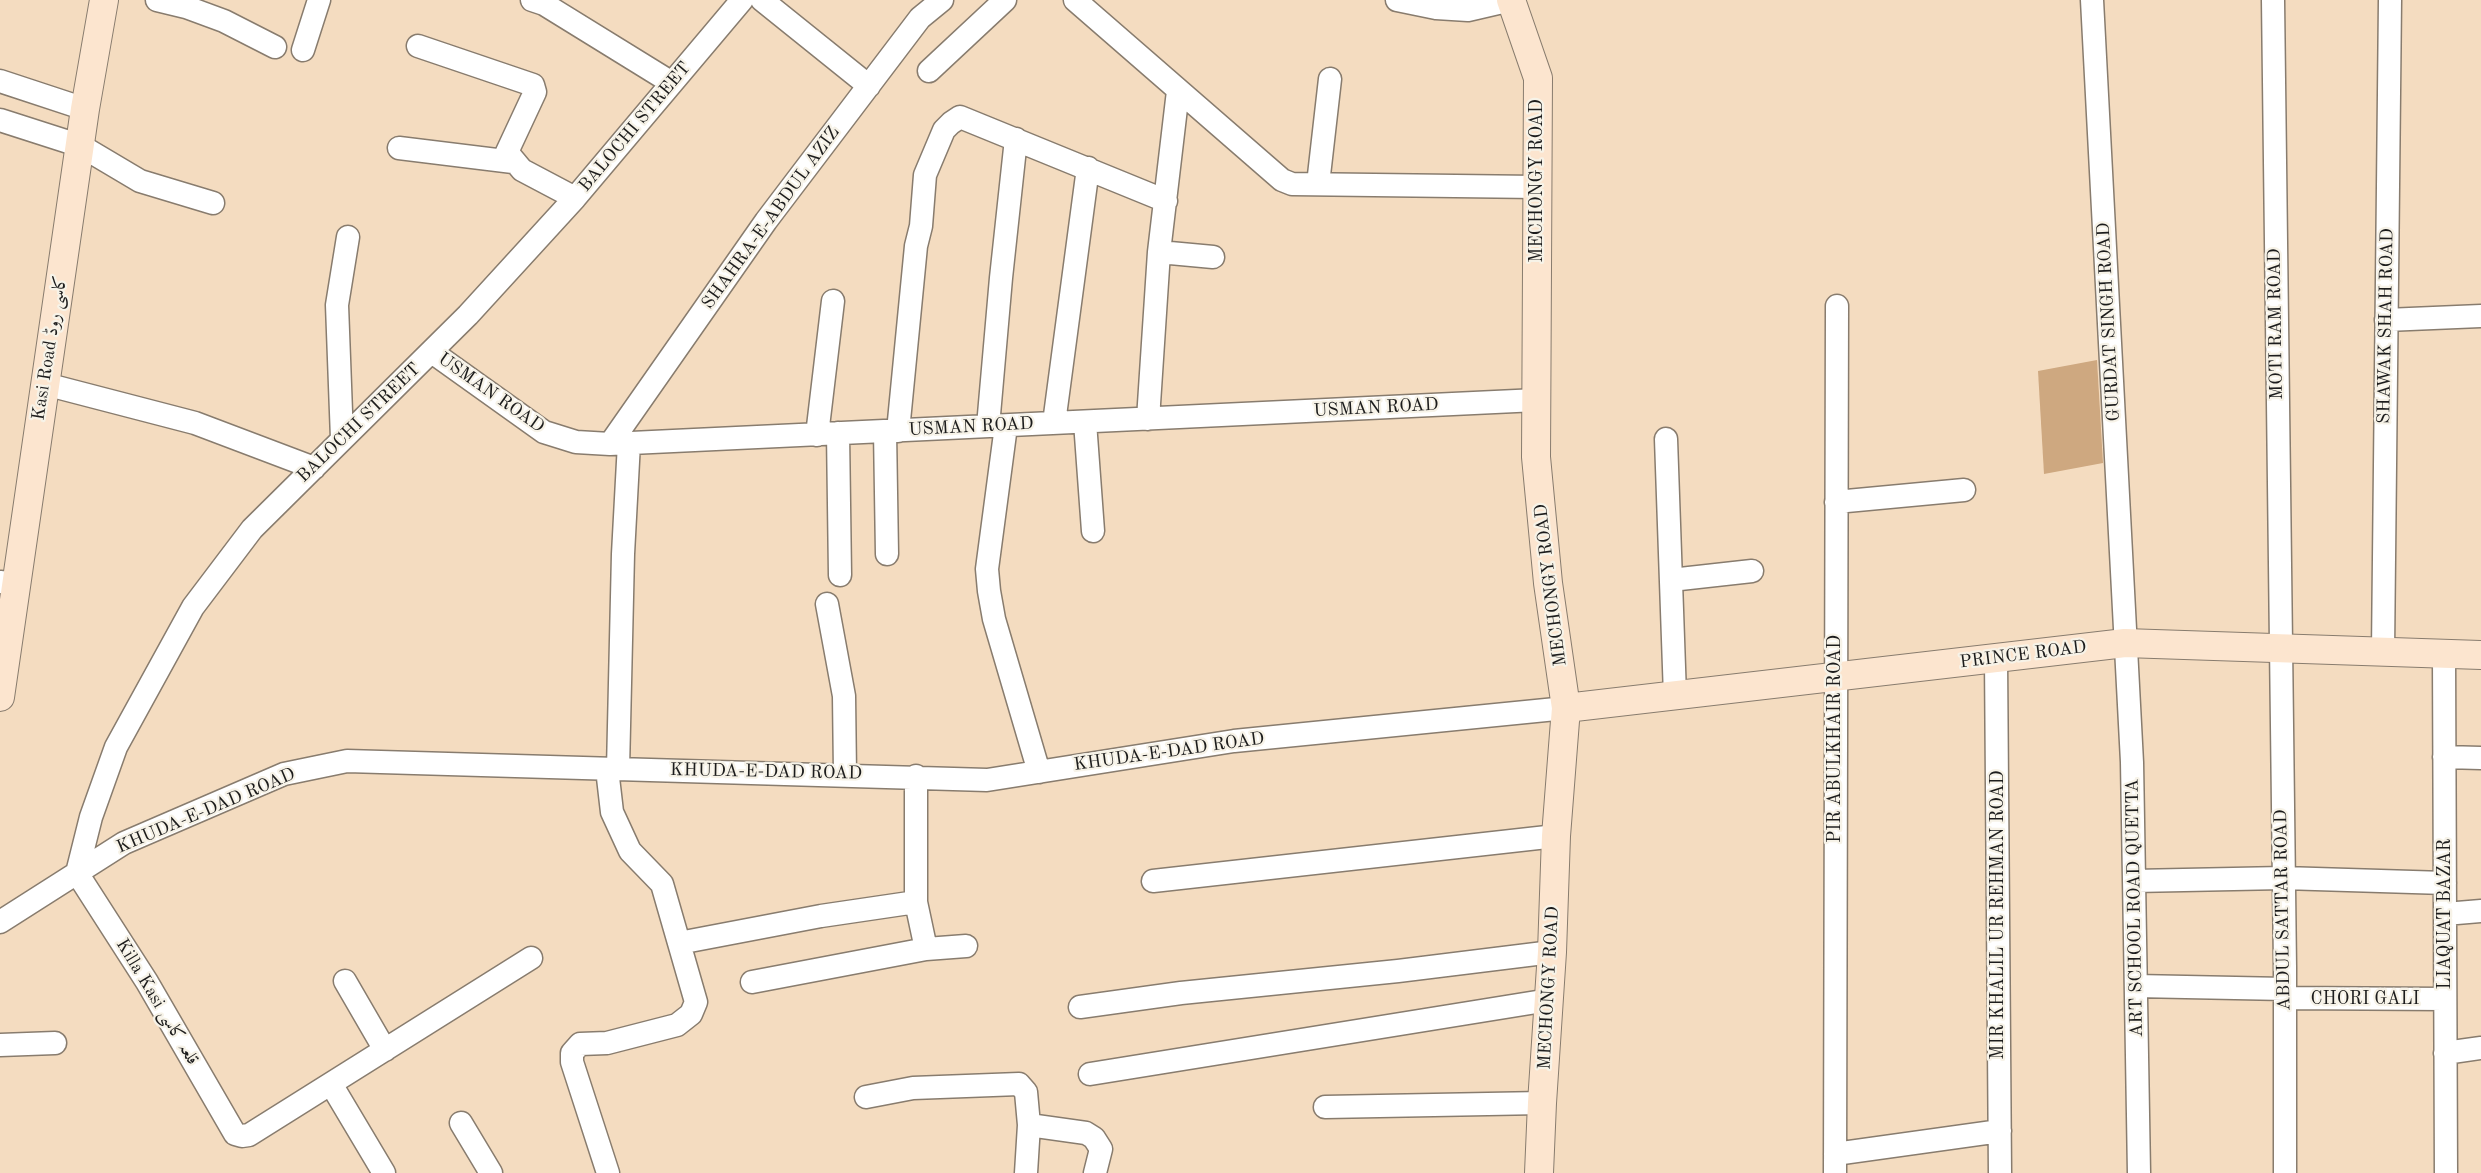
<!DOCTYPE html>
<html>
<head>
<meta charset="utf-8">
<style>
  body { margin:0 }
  canvas { display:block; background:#f4dcc0 }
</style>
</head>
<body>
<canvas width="2481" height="1173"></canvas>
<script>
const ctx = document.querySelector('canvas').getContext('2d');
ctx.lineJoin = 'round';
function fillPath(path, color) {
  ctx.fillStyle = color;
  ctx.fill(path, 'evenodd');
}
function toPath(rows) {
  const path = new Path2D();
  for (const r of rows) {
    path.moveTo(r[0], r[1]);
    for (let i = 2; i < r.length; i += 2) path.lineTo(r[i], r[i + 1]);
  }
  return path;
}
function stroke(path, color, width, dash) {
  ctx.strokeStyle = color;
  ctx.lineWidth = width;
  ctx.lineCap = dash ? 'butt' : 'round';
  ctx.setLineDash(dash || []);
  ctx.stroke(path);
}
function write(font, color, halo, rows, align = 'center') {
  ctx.font = font + ' "Old Standard TT",Amiri,serif';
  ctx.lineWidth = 4.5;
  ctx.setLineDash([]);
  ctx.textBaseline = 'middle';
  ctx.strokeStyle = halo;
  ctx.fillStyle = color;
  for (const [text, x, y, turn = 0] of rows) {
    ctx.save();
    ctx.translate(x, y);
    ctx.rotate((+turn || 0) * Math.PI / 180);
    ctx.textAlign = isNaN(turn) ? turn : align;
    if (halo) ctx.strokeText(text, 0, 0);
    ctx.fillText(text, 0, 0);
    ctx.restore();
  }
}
const building = toPath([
  [2097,360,2103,463,2044,474,2038,371]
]);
const street = toPath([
  [157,0,186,7,224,21,275,47],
  [532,0,544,4,672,83],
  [762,0,869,86],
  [1075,0,1282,180,1292,184,1537,187],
  [1397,0,1436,8,1468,10,1511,0],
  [2092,0,2132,762,2139,1173],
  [2273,0,2285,966,2285,1173],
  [418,46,533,85,535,92,507,152,522,170,575,198],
  [303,50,319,0],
  [929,71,1005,0],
  [0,81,85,109],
  [0,120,81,146,140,181,213,203],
  [399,148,513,162],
  [1318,184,1330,79],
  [1159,252,1213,257],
  [2386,320,2481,316],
  [432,352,544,432,576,442,610,444,1537,400],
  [45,384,195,423,314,468],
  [1148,419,1159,252,1178,91],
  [1085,422,1093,531],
  [1054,423,1088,168],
  [988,426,1001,278,1016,139],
  [1006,426,987,569,989,591,994,619,1039,772],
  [885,431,887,554],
  [898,431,916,246,921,226,925,175,944,130,951,123,960,117,1166,201],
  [838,433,840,575],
  [817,435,833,301],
  [342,439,337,305,348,237],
  [1666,439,1675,696],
  [610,444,766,221,920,18,942,0],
  [1836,502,1964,490],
  [1671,580,1752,571],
  [0,582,15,584],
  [827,604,844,696,845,774],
  [2383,651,2390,0],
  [2444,656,2446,1173],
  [1996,658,2000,1173],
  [2444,757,2481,758],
  [607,769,612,812,630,851,662,884,696,1002,691,1014,677,1025,607,1043,580,1044,572,1053,572,1062,608,1173],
  [618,769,623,554,629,443],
  [916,776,916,902,926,949],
  [1153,881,1556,836],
  [2134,881,2283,878,2445,883],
  [2445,914,2481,911],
  [0,922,124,843,284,774,347,761,987,780,1234,741,1566,708],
  [679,943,821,916,916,902],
  [531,958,249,1135,242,1136,235,1134,147,982,77,873,91,817,116,747,193,607,252,529,468,315,575,198,742,0],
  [345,981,385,1050],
  [752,982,926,949,966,946],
  [2136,986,2285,989],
  [2285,998,2445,999],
  [1080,1007,1181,993,1398,971,1552,952],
  [0,1045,55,1043],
  [2445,1053,2481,1048],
  [1090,1074,1549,1000],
  [331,1084,384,1173],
  [866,1097,913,1088,1019,1084,1026,1092,1029,1125,1026,1173],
  [1325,1107,1542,1103],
  [461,1123,491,1173],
  [1029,1125,1086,1133,1094,1138,1101,1149,1095,1173],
  [1835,1154,2000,1131],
  [1835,1173,1837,306]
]);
const secondary = toPath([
  [1511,0,1538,78,1536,457,1548,583,1566,708,1556,836,1552,952,1542,1103,1539,1173],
  [0,697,85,109,104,0],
  [1566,708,2125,643,2481,655]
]);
const streetNames = [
  ["BALOCHI STREET",635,127,-50],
  ["MECHONGY ROAD",1537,181,-90],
  ["SHAHRA-E-ABDUL AZIZ",771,218,-54],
  ["GURDAT SINGH ROAD",2109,322,-93],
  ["MOTI RAM ROAD",2276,324,-91],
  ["SHAWAK SHAH ROAD",2386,326,-89],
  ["Kasi Road کاسی روڈ",50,348,-81],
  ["USMAN ROAD",491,393,35],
  ["USMAN ROAD",1376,408,-3],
  ["BALOCHI STREET",359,423,-44],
  ["USMAN ROAD",971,427,-3],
  ["MECHONGY ROAD",1551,585,-97],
  ["PRINCE ROAD",2023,655,-7],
  ["PIR ABULKHAIR ROAD",1835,739,-90],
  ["KHUDA-E-DAD ROAD",1169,752,-8],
  ["KHUDA-E-DAD ROAD",766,772,1],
  ["KHUDA-E-DAD ROAD",206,811,-23],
  ["ART SCHOOL ROAD QUETTA",2135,908,-91],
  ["ABDUL SATTAR ROAD",2283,910,-91],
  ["LIAQUAT BAZAR",2445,914,-90],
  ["MIR KHALIL UR REHMAN ROAD",1998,915,-90],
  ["MECHONGY ROAD",1549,988,-87],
  ["CHORI GALI",2365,999],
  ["Killa Kasi قلعہ کاسی",157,1002,59]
];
fillPath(building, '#cea880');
stroke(street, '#887c6e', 25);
stroke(secondary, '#887c6e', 30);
stroke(street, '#fff', 22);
stroke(secondary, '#fce5cf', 28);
write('18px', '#1c1c1c', '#f7f3e8', streetNames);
</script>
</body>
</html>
